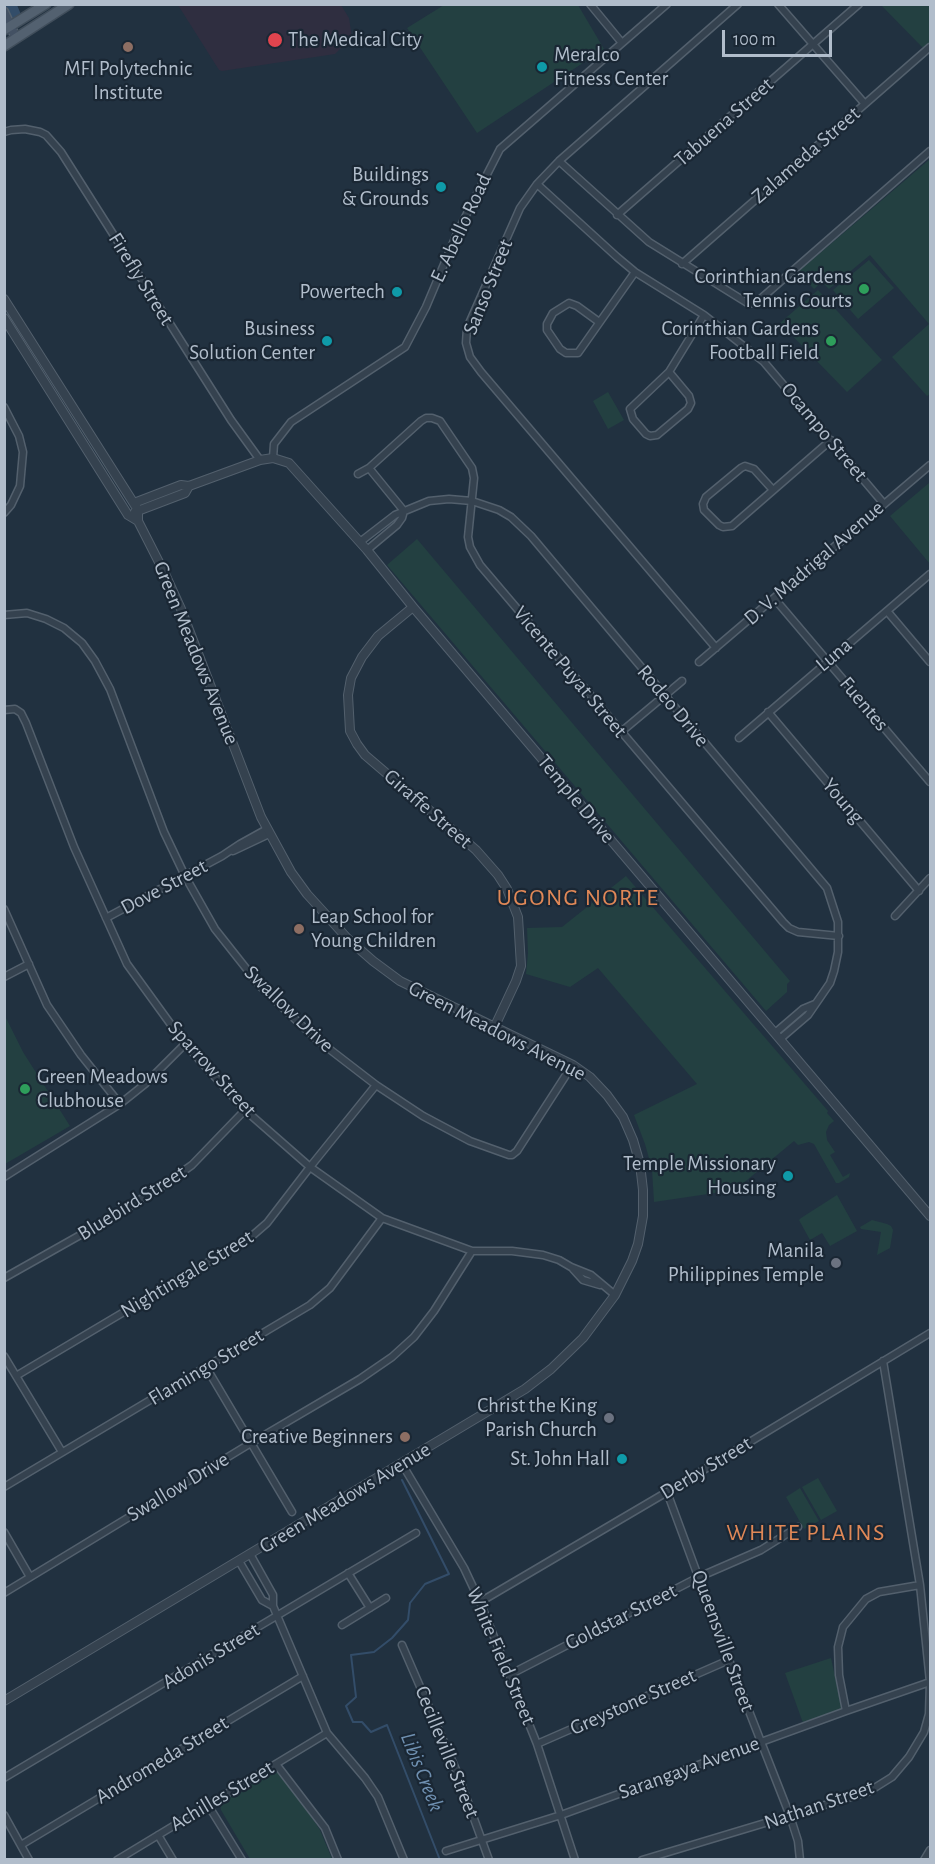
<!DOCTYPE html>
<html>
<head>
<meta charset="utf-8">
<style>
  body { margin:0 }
  #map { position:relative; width:935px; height:1864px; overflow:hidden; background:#213140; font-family:"Alegreya Sans",sans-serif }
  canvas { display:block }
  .frame { position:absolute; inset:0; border:6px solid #b1bdcb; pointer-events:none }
  .scale { position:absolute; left:722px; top:30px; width:110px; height:27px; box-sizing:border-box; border:3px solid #b1bdcb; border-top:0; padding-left:8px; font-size:18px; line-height:21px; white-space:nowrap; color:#b1bdcb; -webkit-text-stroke:4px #1a2734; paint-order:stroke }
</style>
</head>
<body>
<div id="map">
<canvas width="935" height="1864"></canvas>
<div class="frame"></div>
<div class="scale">100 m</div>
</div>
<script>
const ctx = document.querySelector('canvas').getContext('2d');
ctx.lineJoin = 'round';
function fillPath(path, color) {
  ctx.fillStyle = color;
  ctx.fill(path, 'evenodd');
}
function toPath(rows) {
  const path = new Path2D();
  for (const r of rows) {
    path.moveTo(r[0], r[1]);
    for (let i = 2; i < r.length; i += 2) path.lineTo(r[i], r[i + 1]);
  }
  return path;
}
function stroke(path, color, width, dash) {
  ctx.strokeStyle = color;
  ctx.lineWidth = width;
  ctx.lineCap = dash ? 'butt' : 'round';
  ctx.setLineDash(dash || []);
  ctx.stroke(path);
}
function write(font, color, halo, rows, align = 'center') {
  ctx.font = font + ' "Alegreya Sans",sans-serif';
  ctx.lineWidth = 4.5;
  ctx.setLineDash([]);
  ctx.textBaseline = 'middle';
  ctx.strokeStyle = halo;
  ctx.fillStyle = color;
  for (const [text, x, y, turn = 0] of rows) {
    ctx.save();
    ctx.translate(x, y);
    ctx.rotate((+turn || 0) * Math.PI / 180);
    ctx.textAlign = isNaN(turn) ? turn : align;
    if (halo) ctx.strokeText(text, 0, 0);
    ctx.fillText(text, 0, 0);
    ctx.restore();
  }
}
const medical = toPath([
  [178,5,341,5,349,18,352,37,335,54,222,71,219,70]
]);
const green = toPath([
  [444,5,578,5,604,49,477,133,407,28],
  [881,5,930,5,930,43,924,49],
  [930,159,930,340,929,341,930,394,927,396,892,357,929,324,870,255,829,289,822,282,814,289,798,272],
  [869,260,894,288,858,319,833,290],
  [818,290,882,360,847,392,780,323],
  [608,392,624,420,608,429,593,401],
  [929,483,930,484,930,564,890,516],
  [417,539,790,981,787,984,787,992,766,1011,387,565],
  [626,876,828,1111,827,1113,834,1121,829,1125,826,1132,827,1140,835,1152,830,1155,843,1177,850,1173,849,1177,839,1183,836,1183,814,1144,809,1142,798,1145,794,1141,735,1190,654,1202,652,1169,645,1144,634,1115,697,1084,598,968,570,987,526,974,528,953,527,928,562,927],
  [5,1016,23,1052,70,1126,5,1164],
  [837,1195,857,1231,830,1246,822,1233,810,1240,799,1220,801,1218],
  [872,1220,887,1224,891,1226,893,1230,890,1248,877,1255,881,1232,861,1229,860,1227],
  [818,1478,837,1511,821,1520,802,1487],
  [800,1488,819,1521,804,1529,786,1497],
  [831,1658,842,1709,803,1723,785,1673],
  [272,1771,278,1773,305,1807,320,1830,332,1859,250,1859,221,1810,220,1803,222,1800]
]);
const stream = toPath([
  [402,1480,449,1574,425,1584,410,1603,408,1620,392,1638,374,1652,351,1655,356,1697,346,1706,353,1722,362,1722,371,1732,387,1725,440,1860]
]);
const river = toPath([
  [9,4,14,16]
]);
const minor = toPath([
  [590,4,622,43],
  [778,4,865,104],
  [4,132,11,130,25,129,40,132,46,135,61,152,231,420,260,460],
  [559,161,649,242,749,304,757,302,930,151],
  [537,184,617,257,635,272,704,315,764,362,884,504],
  [617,215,859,4],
  [682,264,930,47],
  [599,322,577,306,569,303,553,313,547,324,547,330,560,349,566,353,578,353,635,272],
  [669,372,689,396,691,403,688,409,657,435,650,436,646,434,633,419,630,409,669,372,704,315],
  [4,407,19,436,23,452,20,486,11,505,4,513],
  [273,458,274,444,291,422,405,347,426,307,458,231,500,149,667,4],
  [369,468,404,511],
  [358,474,369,468,421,421,426,418,432,418,440,421,472,468,474,478,468,537,470,547,480,565,783,922,789,928,798,932,839,936],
  [773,490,754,469,745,466,741,468,706,497,703,504,704,510,719,525,723,527,732,526,831,440],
  [360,542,395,515,429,501,449,499,472,501,499,510,511,517,531,536,827,888,838,922,838,952,834,971,830,983,808,1015,780,1039],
  [367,550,397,525,402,518,404,511],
  [774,598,930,782],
  [887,611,930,662],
  [4,615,27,613,46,619,64,628,82,643,95,661,110,689,164,832,185,876,215,929,260,986,315,1038,376,1085,423,1116,470,1141,509,1155,512,1155,517,1151,566,1075],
  [716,648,481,372,470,357,466,343,467,328,520,208,537,184,559,161,738,4],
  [699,662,930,465],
  [4,710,15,709,21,713,26,723,74,847,127,964,185,1044,245,1110,310,1167,382,1218,472,1251,512,1251,543,1255,559,1260,571,1267,591,1275,615,1295],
  [768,712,919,891],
  [621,732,682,681],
  [739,738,930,574],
  [233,851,269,834],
  [4,909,47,1005,81,1055,120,1104],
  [895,916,930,878],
  [106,918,222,856,240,844,267,829],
  [4,977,29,964],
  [775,1033,803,1009,815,1004],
  [4,1177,120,1104,145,1084,185,1044],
  [573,1269,583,1280,600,1285],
  [4,1278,114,1216,168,1182,192,1165,245,1110],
  [4,1356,62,1452],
  [206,1367,292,1512],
  [16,1376,252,1236,267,1223,310,1167,376,1085],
  [402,1464,464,1568,480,1602,537,1744,575,1860],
  [4,1487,310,1305,330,1288,382,1218],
  [667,1492,729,1660,790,1816,798,1841,800,1860],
  [4,1532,30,1577],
  [250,1554,273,1595,273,1606,327,1733,365,1778,378,1797,404,1860],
  [239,1561,262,1600,273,1606],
  [348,1573,370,1608],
  [4,1593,251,1443,360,1379,392,1357,414,1337,434,1311,472,1251],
  [480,1602,667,1492,930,1333],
  [342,1625,386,1598],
  [402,1645,457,1772,489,1860],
  [509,1675,699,1577,761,1550,798,1527],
  [846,1711,839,1675,838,1647,843,1627,866,1599,879,1592,920,1585],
  [537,1744,729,1660],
  [276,1764,325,1828,338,1860],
  [4,1778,416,1533],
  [208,1805,242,1860],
  [4,1815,29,1860],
  [158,1835,173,1860],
  [21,1845,303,1676],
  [446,1851,561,1815,846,1711,930,1682],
  [117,1860,327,1733],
  [642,1860,868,1792,892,1777,909,1757,924,1732,929,1714,930,1682,920,1585,883,1361],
  [924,1860,930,1850]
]);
const tertiary = toPath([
  [4,299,138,510,138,521,166,576,181,609,261,817,291,872,307,894,348,939,373,961,400,981,573,1065,590,1077,607,1095,623,1117,633,1140,640,1164,643,1190,643,1216,638,1244,632,1261,615,1295,583,1338,551,1369,525,1389,4,1701],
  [4,318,128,515,138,521],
  [134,503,181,485,189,486,260,460,273,458,289,463,367,550,413,607,930,1216],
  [135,512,185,493,189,486],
  [413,607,378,636,362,657,351,678,348,695,350,731,357,744,365,755,476,850,498,875,507,889,518,917,521,966,516,981,494,1028]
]);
const secondary = toPath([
  [4,12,16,38]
]);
const primary = toPath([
  [4,30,46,4],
  [4,46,69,4]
]);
const markers = [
  [275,40,8,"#e0444e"],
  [128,47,6,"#8d6e63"],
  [542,67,6,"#0f9aa8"],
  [441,187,6,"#0f9aa8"],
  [864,289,6,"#2e9e5b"],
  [397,292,6,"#0f9aa8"],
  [327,341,6,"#0f9aa8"],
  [831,341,6,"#2e9e5b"],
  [299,929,6,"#8d6e63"],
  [25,1089,6,"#2e9e5b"],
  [788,1176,6,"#0f9aa8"],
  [836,1263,6,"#6b7280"],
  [609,1418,6,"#6b7280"],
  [405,1437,6,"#8d6e63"],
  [622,1459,6,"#0f9aa8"]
];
const poiNames = [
  ["The Medical City",288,40,"left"],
  ["Meralco",554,55,"left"],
  ["Fitness Center",554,79,"left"],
  ["MFI Polytechnic",128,69,"center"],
  ["Institute",128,93,"center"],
  ["Buildings",429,175],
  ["& Grounds",429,199],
  ["Corinthian Gardens",852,277],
  ["Tennis Courts",852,301],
  ["Powertech",385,292],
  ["Business",315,329],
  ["Solution Center",315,353],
  ["Corinthian Gardens",819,329],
  ["Football Field",819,353],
  ["Leap School for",311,917,"left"],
  ["Young Children",311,941,"left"],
  ["Green Meadows",37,1077,"left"],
  ["Clubhouse",37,1101,"left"],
  ["Temple Missionary",776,1164],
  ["Housing",776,1188],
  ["Manila",824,1251],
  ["Philippines Temple",824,1275],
  ["Christ the King",597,1406],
  ["Parish Church",597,1430],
  ["Creative Beginners",393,1437],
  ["St. John Hall",610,1459]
];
const streetNames = [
  ["Tabuena Street",724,122,-41],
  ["Zalameda Street",806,155,-41],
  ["E. Abello Road",461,228,-65],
  ["Firefly Street",141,279,58],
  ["Sanso Street",488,287,-68],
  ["Ocampo Street",824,432,50],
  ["D. V. Madrigal Avenue",814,563,-41],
  ["Green Meadows Avenue",196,653,68],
  ["Luna",834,655,-40],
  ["Vicente Puyat Street",570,672,50],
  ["Fuentes",864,704,50],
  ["Rodeo Drive",673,706,50],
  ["Temple Drive",576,799,50],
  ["Young",843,801,50],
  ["Giraffe Street",428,809,41],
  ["Dove Street",164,887,-28],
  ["Swallow Drive",289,1009,44],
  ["Green Meadows Avenue",497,1031,27],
  ["Sparrow Street",212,1069,48],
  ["Bluebird Street",132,1203,-32],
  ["Nightingale Street",187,1274,-31],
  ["Flamingo Street",206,1367,-31],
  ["Derby Street",706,1468,-31],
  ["Swallow Drive",178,1487,-31],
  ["Green Meadows Avenue",345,1498,-31],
  ["Goldstar Street",621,1617,-27],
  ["Queensville Street",723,1641,70],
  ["Adonis Street",211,1656,-31],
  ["White Field Street",501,1656,67],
  ["Greystone Street",633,1702,-24],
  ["Cecilleville Street",447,1752,68],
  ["Andromeda Street",162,1760,-31],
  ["Sarangaya Avenue",689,1768,-20],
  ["Achilles Street",222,1796,-31],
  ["Nathan Street",819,1805,-19]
];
const waterNames = [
  ["Libis Creek",422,1772,68]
];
const quarterNames = [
  ["UGONG NORTE",578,898],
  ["WHITE PLAINS",806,1533]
];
fillPath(medical, '#2f2e40');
fillPath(green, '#234041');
stroke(stream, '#334d69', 2);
stroke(river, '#334d69', 14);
stroke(minor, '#53606d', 9);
stroke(tertiary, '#53606d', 10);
stroke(secondary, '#53606d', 11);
stroke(primary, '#414e5b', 12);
stroke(minor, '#35424f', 6);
stroke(tertiary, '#35424f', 8);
stroke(secondary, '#435163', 8);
stroke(primary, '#536170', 9);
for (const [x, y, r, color] of markers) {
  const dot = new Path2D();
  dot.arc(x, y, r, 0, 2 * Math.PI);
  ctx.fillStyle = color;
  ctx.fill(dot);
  stroke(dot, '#1a2734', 2);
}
write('21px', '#b1bdcb', '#1a2734', poiNames, 'right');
write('21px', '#b1bdcb', '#1a2734', streetNames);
write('italic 22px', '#6f90b1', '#1a2734', waterNames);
ctx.letterSpacing = '1.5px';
write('24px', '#e08857', '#1a2734', quarterNames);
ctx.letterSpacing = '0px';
</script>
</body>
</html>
